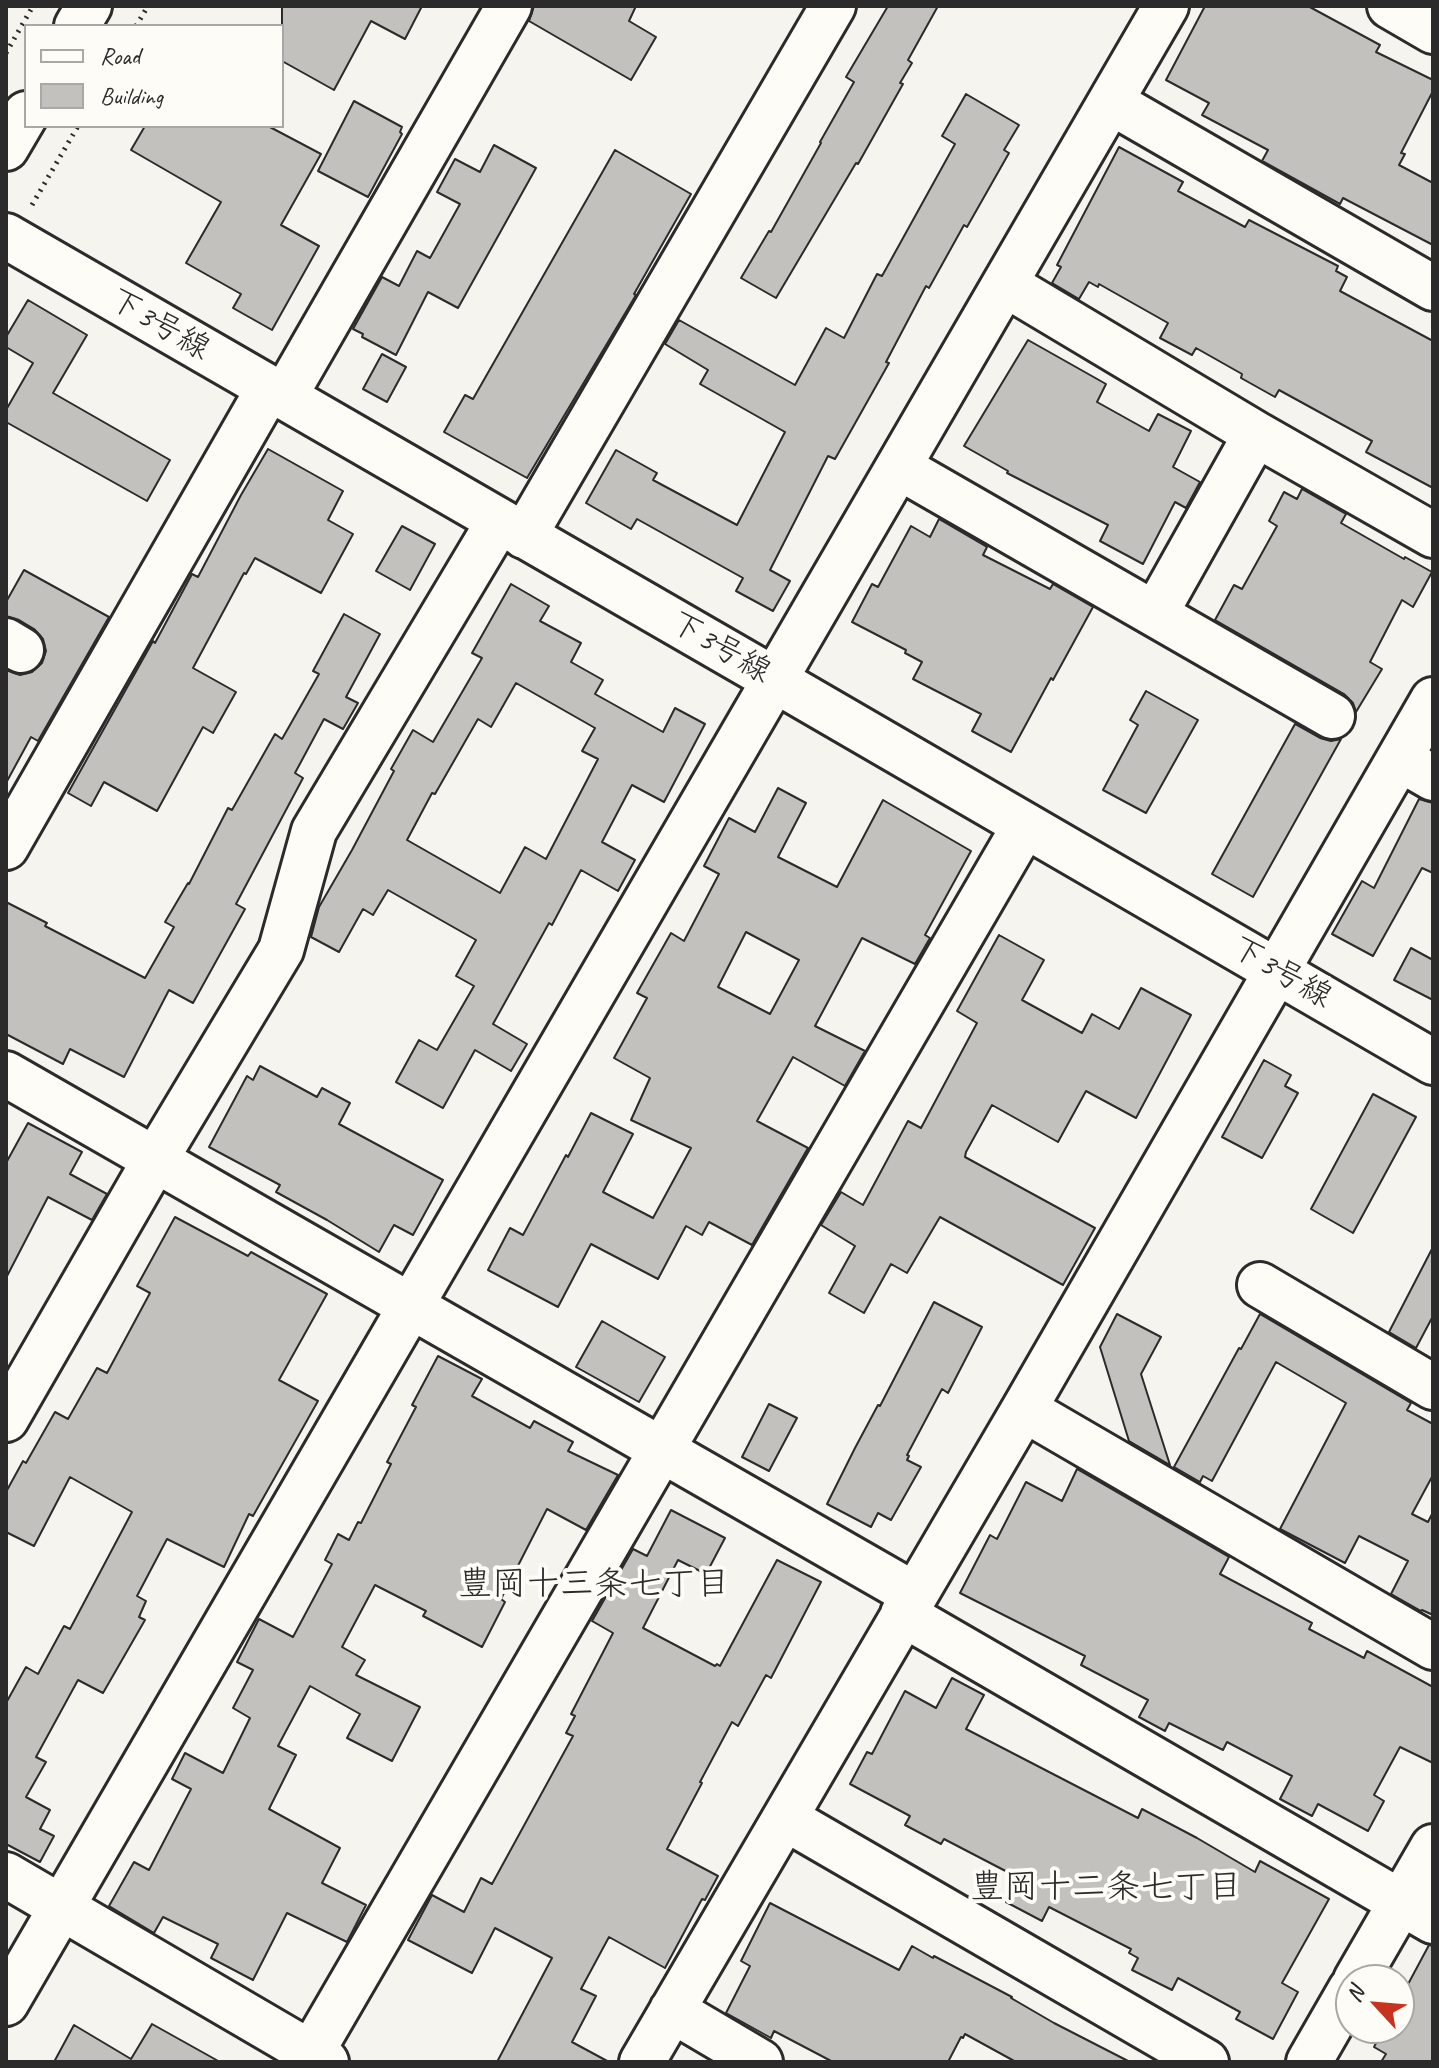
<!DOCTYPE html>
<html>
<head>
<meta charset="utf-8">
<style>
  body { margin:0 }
  #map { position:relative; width:1439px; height:2068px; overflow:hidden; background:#f5f4ef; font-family:Caveat,sans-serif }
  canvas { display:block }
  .frame { position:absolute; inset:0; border:8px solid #2b2b2b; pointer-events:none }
  .legend { position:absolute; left:24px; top:24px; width:260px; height:104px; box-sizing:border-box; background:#fdfcf7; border:2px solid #a9a8a5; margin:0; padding:10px 14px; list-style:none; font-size:24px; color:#2b2b2b }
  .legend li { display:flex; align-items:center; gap:16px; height:40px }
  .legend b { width:40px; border:2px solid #a9a8a5 }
  .north { position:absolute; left:1335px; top:1964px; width:80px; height:80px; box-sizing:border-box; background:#fdfcf7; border:2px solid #a9a8a5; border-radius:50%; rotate:296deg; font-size:22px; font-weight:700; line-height:32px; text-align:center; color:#2b2b2b }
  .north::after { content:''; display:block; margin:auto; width:28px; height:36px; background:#c8321e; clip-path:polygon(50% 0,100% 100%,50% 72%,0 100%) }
</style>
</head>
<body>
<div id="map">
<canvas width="1439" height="2068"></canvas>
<div class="frame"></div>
<ul class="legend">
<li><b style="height:10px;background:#fdfcf7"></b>Road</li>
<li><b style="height:22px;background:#c2c1be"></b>Building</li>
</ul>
<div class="north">N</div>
</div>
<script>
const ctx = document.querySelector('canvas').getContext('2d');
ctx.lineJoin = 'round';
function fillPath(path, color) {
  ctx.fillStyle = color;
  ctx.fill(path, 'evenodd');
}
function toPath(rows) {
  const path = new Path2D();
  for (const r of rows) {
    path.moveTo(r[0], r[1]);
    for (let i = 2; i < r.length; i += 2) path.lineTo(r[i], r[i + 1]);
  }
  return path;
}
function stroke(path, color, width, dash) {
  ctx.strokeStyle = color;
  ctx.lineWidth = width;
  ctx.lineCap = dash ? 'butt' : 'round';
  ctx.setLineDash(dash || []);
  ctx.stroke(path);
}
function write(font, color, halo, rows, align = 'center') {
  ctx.font = font + ' Caveat,"Klee One",sans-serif';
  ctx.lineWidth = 8;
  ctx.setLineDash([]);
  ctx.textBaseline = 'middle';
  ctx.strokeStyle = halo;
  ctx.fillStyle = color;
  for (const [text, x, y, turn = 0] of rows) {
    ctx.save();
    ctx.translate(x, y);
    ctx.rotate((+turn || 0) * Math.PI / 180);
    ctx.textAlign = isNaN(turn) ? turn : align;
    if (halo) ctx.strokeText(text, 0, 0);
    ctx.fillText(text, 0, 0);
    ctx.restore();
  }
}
const building = toPath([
  [282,6,422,6,405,39,371,21,334,90,282,61,282,6],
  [534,6,636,6,629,21,656,37,631,80,529,21,534,6],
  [888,6,938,6,908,60,912,63,900,83,903,84,858,164,856,163,776,298,741,278,769,231,771,232,821,143,820,142,854,82,846,77,888,6],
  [1205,6,1308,6,1380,45,1376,52,1433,80,1433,91,1401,153,1405,154,1399,165,1433,183,1433,245,1343,198,1340,204,1262,161,1268,150,1202,115,1209,103,1166,80,1205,6],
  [966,94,1019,125,1004,150,1009,153,967,227,964,225,929,288,926,286,886,362,889,363,835,459,828,456,770,570,790,581,773,611,736,591,743,578,637,519,631,529,586,503,616,450,657,473,653,480,737,525,785,432,700,384,708,370,665,344,679,320,795,385,826,328,844,338,877,274,882,276,955,144,942,136,966,94],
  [354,101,402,127,400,132,402,134,368,197,318,171,354,101],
  [145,126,268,126,321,154,281,225,319,246,272,330,233,308,241,294,186,263,221,202,131,150,145,126],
  [494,145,536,168,458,308,428,292,396,355,362,337,363,334,353,329,382,277,399,286,417,251,430,258,460,204,437,192,455,159,480,172,494,145],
  [1119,147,1183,182,1178,191,1245,227,1249,220,1338,266,1336,271,1347,277,1340,291,1433,341,1433,488,1366,452,1372,441,1279,390,1275,397,1241,378,1242,374,1196,348,1192,355,1160,338,1168,323,1099,284,1098,287,1089,282,1079,299,1052,283,1061,267,1057,265,1119,147],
  [615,150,691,194,634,294,636,295,527,478,444,432,465,395,473,399,615,150],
  [28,300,87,335,53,393,170,460,147,501,6,422,6,410,33,363,6,347,6,337,28,300],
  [1028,340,1106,384,1097,402,1149,431,1158,414,1191,431,1173,467,1200,482,1186,508,1175,502,1143,564,1100,541,1108,525,1007,473,1008,471,964,446,1028,340],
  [382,354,406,367,387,402,363,389,382,354],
  [268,449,343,491,328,520,353,534,321,593,255,558,246,574,244,573,193,668,236,692,213,733,203,727,157,811,104,782,91,806,68,793,153,641,155,643,192,574,198,577,241,495,268,449],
  [1302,489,1346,514,1341,523,1404,559,1405,557,1432,572,1413,607,1402,600,1370,662,1382,669,1356,712,1353,703,1344,694,1215,620,1234,585,1242,589,1277,526,1269,521,1284,492,1297,499,1302,489],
  [939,519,987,547,983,555,1050,589,1053,584,1093,607,1053,680,1051,678,1011,752,972,731,981,714,913,679,922,662,905,653,906,650,852,622,872,584,878,587,911,526,930,537,939,519],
  [402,526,435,544,410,590,376,571,402,526],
  [24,570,109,617,38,741,31,737,6,783,6,670,20,675,32,672,42,663,46,651,43,639,34,629,19,620,6,616,6,602,24,570],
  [511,584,549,606,540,621,581,643,571,662,603,680,595,694,663,732,675,708,705,724,664,802,632,785,602,842,635,860,618,891,581,870,552,925,549,923,493,1024,527,1044,511,1071,475,1050,443,1108,396,1082,419,1040,437,1050,474,986,456,976,476,940,388,890,373,915,363,909,339,952,311,937,319,907,352,850,394,771,391,769,413,730,433,742,482,658,472,653,511,584],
  [516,683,595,728,582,751,598,759,546,859,525,847,500,893,407,840,432,793,435,794,478,719,491,727,516,683],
  [344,614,380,634,346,697,358,703,343,729,324,719,295,773,303,778,236,904,245,909,193,1003,169,990,124,1077,70,1049,63,1064,6,1034,6,902,47,923,45,926,145,978,174,927,165,922,188,883,189,884,228,808,232,810,275,734,282,739,319,674,313,671,344,614],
  [1146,691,1198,720,1146,813,1103,790,1138,725,1130,720,1146,691],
  [1295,724,1320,738,1331,741,1341,739,1253,897,1212,874,1295,724],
  [778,788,806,803,778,857,837,887,883,800,971,851,925,935,930,938,915,964,862,938,815,1026,865,1051,845,1086,793,1057,757,1121,808,1148,752,1245,709,1222,702,1235,686,1226,658,1279,591,1244,558,1307,488,1270,510,1228,523,1235,566,1155,568,1157,591,1113,633,1134,603,1192,653,1218,691,1148,631,1120,650,1078,614,1058,647,998,637,993,671,933,684,941,719,874,704,866,729,818,755,832,778,788],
  [746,932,799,960,770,1014,718,987,746,932],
  [1419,799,1433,803,1433,873,1422,868,1373,956,1332,934,1362,881,1374,888,1419,799],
  [999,935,1044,960,1022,1000,1082,1033,1092,1014,1119,1029,1141,988,1191,1015,1136,1118,1086,1091,1058,1142,992,1105,966,1152,965,1157,1095,1228,1063,1285,940,1217,907,1273,891,1264,864,1313,829,1293,855,1246,821,1225,841,1192,863,1205,908,1121,921,1128,977,1023,957,1011,999,935],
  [1411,948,1433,960,1433,1000,1394,980,1411,948],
  [1264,1060,1291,1075,1285,1086,1298,1093,1262,1158,1222,1137,1264,1060],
  [260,1066,317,1097,322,1088,350,1103,339,1124,443,1180,413,1235,394,1225,379,1252,327,1220,276,1192,280,1185,209,1147,247,1076,253,1080,260,1066],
  [1373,1094,1416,1117,1353,1233,1311,1209,1373,1094],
  [28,1123,82,1152,70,1174,107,1194,92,1220,48,1197,6,1278,6,1163,28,1123],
  [175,1217,248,1256,251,1252,327,1294,279,1380,318,1401,253,1516,249,1514,224,1567,167,1539,137,1596,146,1601,139,1617,145,1620,103,1693,78,1680,36,1757,46,1762,26,1797,50,1810,40,1829,54,1836,40,1862,6,1844,6,1703,26,1667,38,1674,64,1626,70,1629,132,1512,70,1477,34,1546,6,1532,6,1492,23,1461,26,1463,55,1412,68,1419,97,1368,107,1373,150,1293,137,1286,175,1217],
  [1433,1247,1433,1316,1416,1348,1389,1332,1433,1247],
  [934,1302,982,1327,948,1393,942,1389,907,1455,909,1456,907,1460,921,1467,891,1520,878,1513,871,1527,827,1504,855,1448,878,1405,880,1406,934,1302],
  [1117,1314,1161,1337,1141,1374,1170,1465,1129,1441,1100,1347,1117,1314],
  [1260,1314,1411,1403,1407,1410,1433,1424,1433,1475,1412,1514,1428,1522,1433,1512,1433,1615,1422,1610,1421,1611,1391,1594,1408,1561,1359,1536,1345,1563,1280,1529,1346,1403,1276,1362,1212,1481,1203,1476,1200,1482,1174,1467,1239,1348,1241,1349,1260,1314],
  [602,1321,665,1357,639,1402,576,1367,602,1321],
  [438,1356,482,1379,472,1396,530,1428,534,1421,573,1442,568,1451,618,1475,586,1530,547,1509,501,1599,505,1602,482,1647,423,1616,426,1611,375,1585,342,1647,365,1660,356,1675,420,1707,392,1761,347,1738,360,1714,310,1686,278,1746,296,1755,269,1809,340,1848,322,1883,366,1905,347,1942,287,1913,253,1980,211,1958,218,1944,163,1917,154,1933,109,1906,134,1862,149,1870,191,1789,172,1779,185,1753,223,1773,250,1718,233,1708,253,1670,237,1662,259,1619,293,1637,332,1564,325,1560,338,1534,349,1540,358,1522,361,1523,391,1464,387,1462,416,1407,412,1405,438,1356],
  [769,1404,797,1418,769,1471,742,1457,769,1404],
  [1077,1469,1229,1557,1220,1574,1312,1623,1309,1629,1364,1658,1367,1651,1433,1687,1433,1763,1400,1747,1374,1795,1384,1801,1368,1831,1318,1804,1312,1816,1280,1799,1292,1776,1227,1742,1223,1750,1169,1723,1165,1731,1139,1717,1148,1700,1081,1665,1085,1656,960,1593,990,1535,997,1539,1026,1482,1062,1501,1077,1469],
  [671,1510,725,1538,706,1574,678,1560,643,1628,715,1666,717,1664,720,1666,777,1560,821,1582,771,1678,766,1675,738,1726,732,1722,700,1782,702,1783,667,1849,718,1876,705,1900,702,1899,665,1968,609,1937,581,1989,596,1996,572,2042,609,2062,497,2062,552,1958,495,1928,472,1973,408,1940,432,1895,464,1912,481,1878,492,1884,573,1736,566,1733,575,1716,571,1714,613,1633,592,1621,633,1549,647,1556,671,1510],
  [952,1678,984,1695,966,1729,1138,1818,1142,1809,1197,1838,1255,1872,1260,1861,1329,1899,1282,1983,1298,1992,1273,2039,1236,2019,1240,2012,1178,1978,1172,1990,1132,1970,1138,1958,1129,1953,1131,1949,1049,1907,1042,1921,1006,1902,1019,1878,944,1839,941,1844,905,1825,910,1816,850,1784,867,1752,872,1754,905,1691,936,1708,952,1678],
  [770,1903,899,1970,912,1946,933,1958,934,1956,1012,1997,1011,1998,1054,2023,1130,2062,1016,2062,965,2034,963,2038,961,2037,948,2062,833,2062,774,2031,771,2038,726,2013,750,1966,741,1961,770,1903],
  [1429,1945,1433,1946,1433,2062,1381,2062,1386,2054,1374,2047,1384,2028,1399,2028,1399,2001,1429,1945],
  [152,2024,220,2062,54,2062,74,2025,131,2059,152,2024]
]);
const path = toPath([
  [136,26,148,6],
  [6,53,33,6],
  [32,205,78,126]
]);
const minor = toPath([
  [1390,6,1433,31],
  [1111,102,1433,288],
  [6,236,775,680,1433,1062],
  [1005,284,1256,434,1433,535],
  [284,397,509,6],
  [899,467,1332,716],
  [524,536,833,6],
  [1155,614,1256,434],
  [6,641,21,650],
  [1400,759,1433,778],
  [6,847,269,388],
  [6,1074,915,1595],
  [1260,1285,1433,1387],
  [1024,1409,1433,1647],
  [6,1419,155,1160,281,950,314,831,499,521],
  [903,1614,1433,1921],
  [785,1818,1206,2062],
  [6,1875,326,2062],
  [1356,1980,1433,1847],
  [6,2003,1166,6],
  [672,2010,760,2062],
  [311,2053,1025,825],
  [642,2062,1024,1409,1433,700],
  [1309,2062,1351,1989]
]);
const major = toPath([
  [77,26,89,6],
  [6,148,26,114]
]);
const streetNames = [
  ["下3号線",159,325,30],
  ["下3号線",720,648,30],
  ["下3号線",1281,973,30]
];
const neighbourhoodNames = [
  ["豊岡十三条七丁目",594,1585],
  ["豊岡十二条七丁目",1106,1888]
];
fillPath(building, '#c2c1be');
stroke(building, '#2b2b2b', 2);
stroke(minor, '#2b2b2b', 50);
stroke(major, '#2b2b2b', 50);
stroke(path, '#2b2b2b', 5, [2, 6]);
stroke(minor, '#fdfcf7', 44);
stroke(major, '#fdfcf7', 44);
write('32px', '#2b2b2b', '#fdfcf7', streetNames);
write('34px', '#2b2b2b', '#fdfcf7', neighbourhoodNames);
</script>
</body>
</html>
